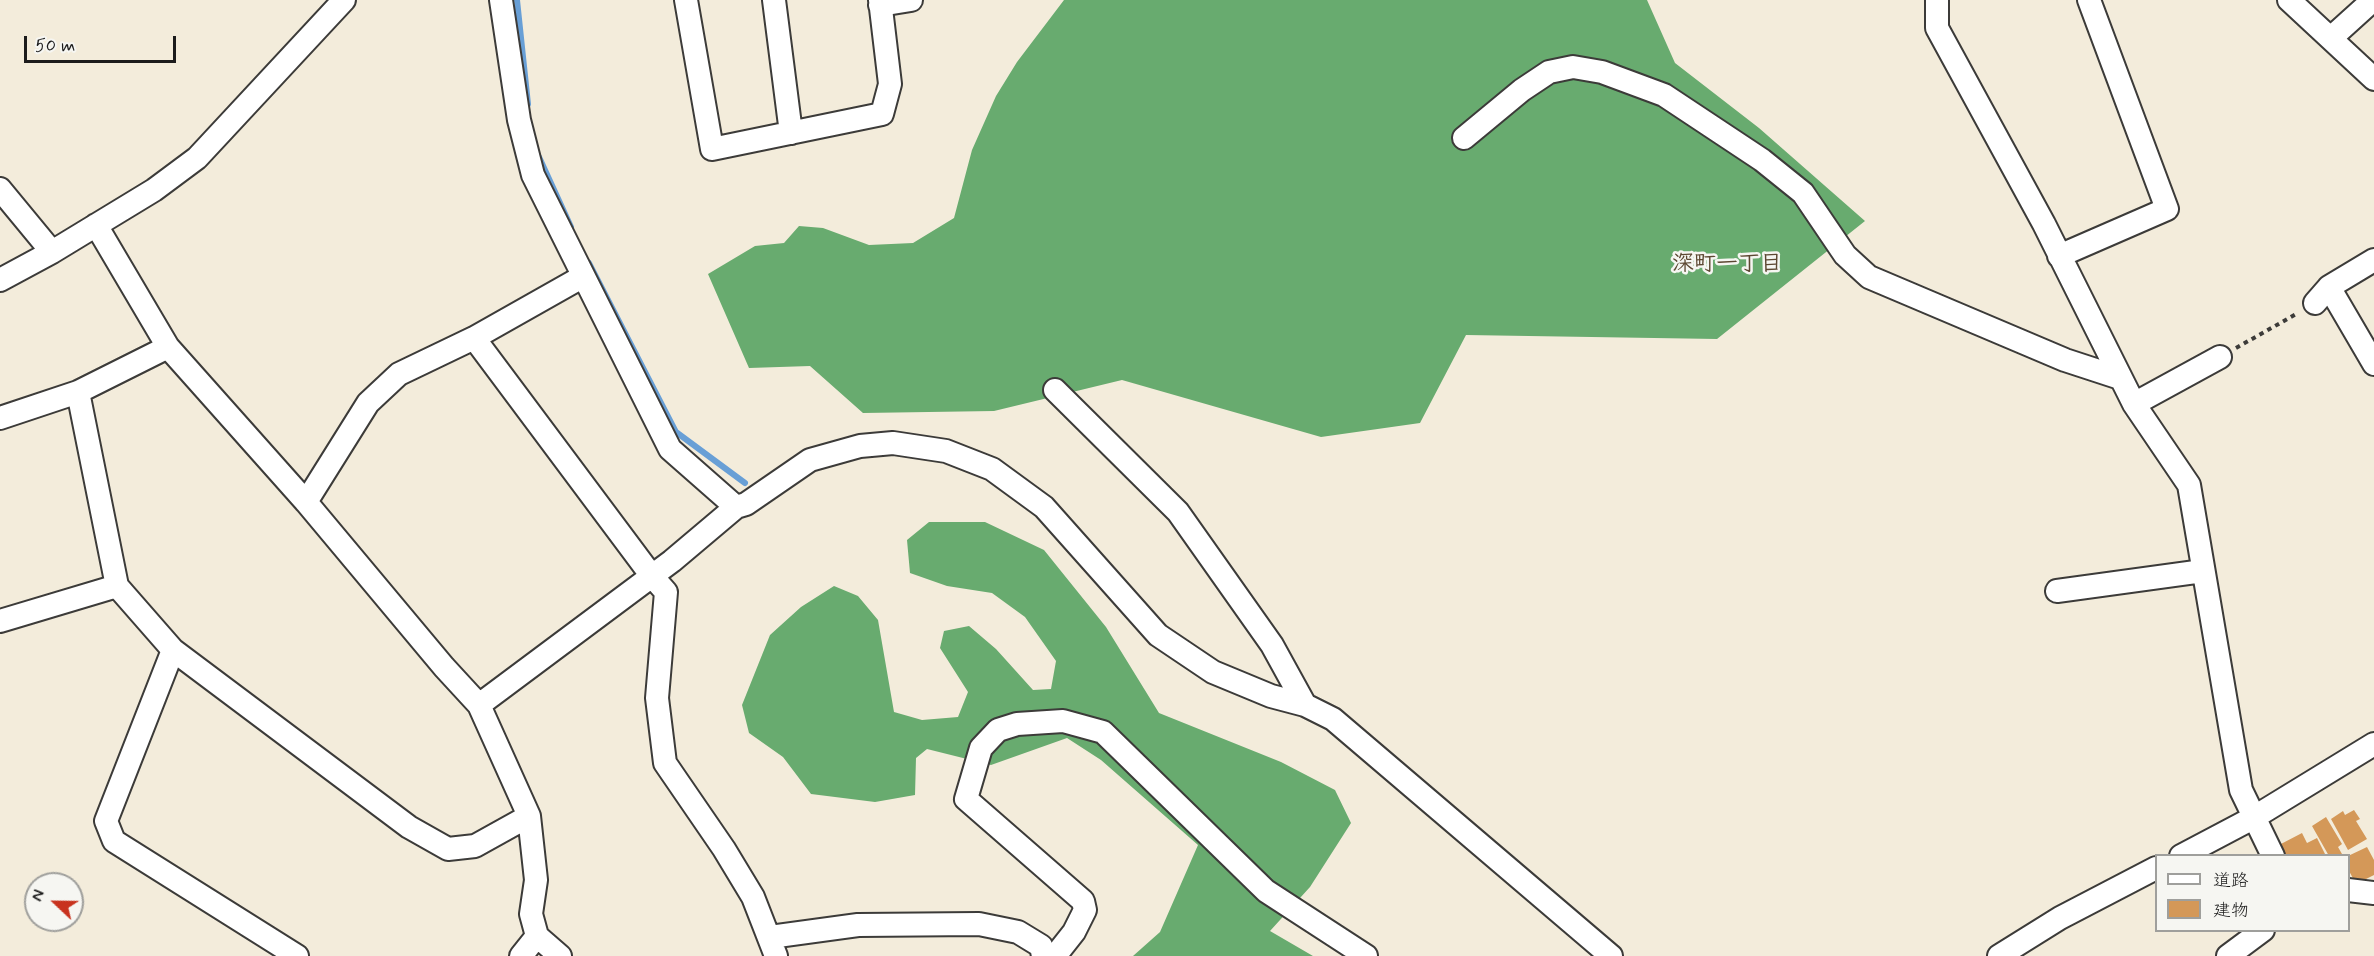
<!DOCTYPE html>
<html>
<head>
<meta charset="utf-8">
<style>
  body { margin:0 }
  #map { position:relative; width:2374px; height:956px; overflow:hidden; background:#f3ecdb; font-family:Mynerve,"Klee One",sans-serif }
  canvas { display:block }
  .legend { position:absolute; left:2155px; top:854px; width:195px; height:78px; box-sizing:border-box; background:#f6f6f2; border:2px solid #9f9f9c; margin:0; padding:8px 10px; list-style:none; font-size:18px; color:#1c1c1c }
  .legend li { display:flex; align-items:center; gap:12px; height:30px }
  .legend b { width:30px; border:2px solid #9f9f9c }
  .north { position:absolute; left:24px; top:872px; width:60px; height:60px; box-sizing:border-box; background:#f6f6f2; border:2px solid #9f9f9c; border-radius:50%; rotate:292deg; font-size:16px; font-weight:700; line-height:24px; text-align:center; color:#1c1c1c }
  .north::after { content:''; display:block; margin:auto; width:21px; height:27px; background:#c8321e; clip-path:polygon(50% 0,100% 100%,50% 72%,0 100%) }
  .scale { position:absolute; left:24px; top:36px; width:152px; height:27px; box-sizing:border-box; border:3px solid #1c1c1c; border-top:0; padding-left:8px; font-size:18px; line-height:21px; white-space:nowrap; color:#1c1c1c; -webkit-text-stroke:4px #f6f6f2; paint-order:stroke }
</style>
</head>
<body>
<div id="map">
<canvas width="2374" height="956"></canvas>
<ul class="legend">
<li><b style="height:8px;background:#fff"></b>道路</li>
<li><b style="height:16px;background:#d49858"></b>建物</li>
</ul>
<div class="north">N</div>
<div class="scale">50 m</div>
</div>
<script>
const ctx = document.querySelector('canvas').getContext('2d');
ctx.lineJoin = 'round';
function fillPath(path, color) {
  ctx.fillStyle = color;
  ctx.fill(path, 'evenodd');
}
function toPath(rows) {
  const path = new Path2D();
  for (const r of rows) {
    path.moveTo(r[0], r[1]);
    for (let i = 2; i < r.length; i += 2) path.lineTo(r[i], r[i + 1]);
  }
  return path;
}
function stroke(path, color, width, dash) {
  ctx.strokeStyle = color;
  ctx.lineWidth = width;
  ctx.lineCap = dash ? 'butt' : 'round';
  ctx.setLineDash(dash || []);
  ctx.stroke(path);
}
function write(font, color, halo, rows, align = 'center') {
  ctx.font = font + ' Mynerve,"Klee One",sans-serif';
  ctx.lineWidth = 5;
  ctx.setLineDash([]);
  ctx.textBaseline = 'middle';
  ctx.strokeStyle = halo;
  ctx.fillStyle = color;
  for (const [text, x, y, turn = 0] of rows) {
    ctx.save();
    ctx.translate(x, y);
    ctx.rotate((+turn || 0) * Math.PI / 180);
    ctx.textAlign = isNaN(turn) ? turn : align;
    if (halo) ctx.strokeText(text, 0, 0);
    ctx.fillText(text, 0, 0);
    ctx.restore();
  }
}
const forest = toPath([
  [1064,0,1647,0,1675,63,1759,128,1865,221,1717,339,1466,335,1420,423,1321,437,1122,380,994,411,863,413,810,366,749,368,708,274,755,246,784,243,799,226,823,228,869,245,913,243,954,218,972,150,996,96,1017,62],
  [929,522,985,522,1044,550,1106,627,1159,713,1281,762,1335,790,1351,823,1310,887,1270,931,1313,956,1133,956,1160,932,1198,845,1101,760,1067,738,991,765,927,749,916,758,915,795,875,802,811,794,783,757,749,733,742,705,770,635,801,607,834,586,858,596,878,620,894,712,922,720,958,717,968,692,940,648,944,631,969,626,996,649,1033,690,1051,689,1056,661,1025,617,992,593,947,586,910,573,907,540]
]);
const stream = toPath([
  [517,0,528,104],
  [539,157,571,227],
  [589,263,676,432,745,483]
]);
const building = toPath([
  [2354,810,2360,819,2356,821,2367,839,2348,850,2331,819,2343,811,2345,815],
  [2326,817,2342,844,2338,847,2342,854,2339,856,2329,856,2312,826],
  [2302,833,2307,843,2317,838,2326,856,2285,856,2279,845],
  [2367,847,2374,860,2374,875,2356,884,2348,869,2348,856]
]);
const path = toPath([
  [2236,348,2298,313]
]);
const minor = toPath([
  [501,0,519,120,533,175,670,449,736,507],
  [686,0,712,149,882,114,890,84,880,0],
  [774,0,791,133],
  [1937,0,1937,28,2044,224,2134,404,2189,485,2241,790,2273,856],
  [2289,0,2374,79],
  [880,5,911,0],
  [2331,38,2373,0],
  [1464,138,1522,90,1549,72,1573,67,1602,72,1664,95,1762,160,1803,193,1845,255,1869,277,2065,360,2120,378],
  [0,189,52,252],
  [96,225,168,347,306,502,444,667,479,705,529,816,536,880,531,914,537,936,560,956],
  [2059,256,2167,209,2089,0],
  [0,280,52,252,154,190,197,158,344,0],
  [2329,287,2374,364],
  [2315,303,2329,287,2374,260],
  [474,338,651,575,666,592,657,698,665,763,724,849,753,897,776,956],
  [1055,390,1178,512,1272,645,1305,705],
  [78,392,117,586,173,650,409,827,448,849,475,846,529,816],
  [2134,404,2220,357],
  [0,418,78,392,168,347],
  [306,502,368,403,399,374,474,338,582,277],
  [2057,591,2203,571],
  [0,621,117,586],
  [173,650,106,821,114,841,297,956],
  [479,705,672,561,736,507,746,504,810,460,860,446,893,443,946,451,992,469,1044,507,1158,635,1213,672,1271,696,1305,705,1333,719,1611,956],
  [2181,856,2253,818,2374,744],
  [2348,890,2374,893],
  [770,937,858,925,979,924,1018,932,1041,946,1043,956],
  [521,956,537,936],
  [1055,956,1074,932,1085,910,1083,901,966,799,981,748,998,730,1017,724,1063,721,1103,732,1266,891,1366,956],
  [1999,956,2060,918,2156,868],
  [2228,956,2263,930]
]);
const neighbourhoodNames = [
  ["深町一丁目",1727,265]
];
fillPath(forest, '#68ab6f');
stroke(stream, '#689fd6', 6);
fillPath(building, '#d49858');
stroke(minor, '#3c3b39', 26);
stroke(path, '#3c3b39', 4, [4.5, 4.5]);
stroke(minor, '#fff', 22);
write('bold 22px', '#5c4731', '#f6f6f2', neighbourhoodNames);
</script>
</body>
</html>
